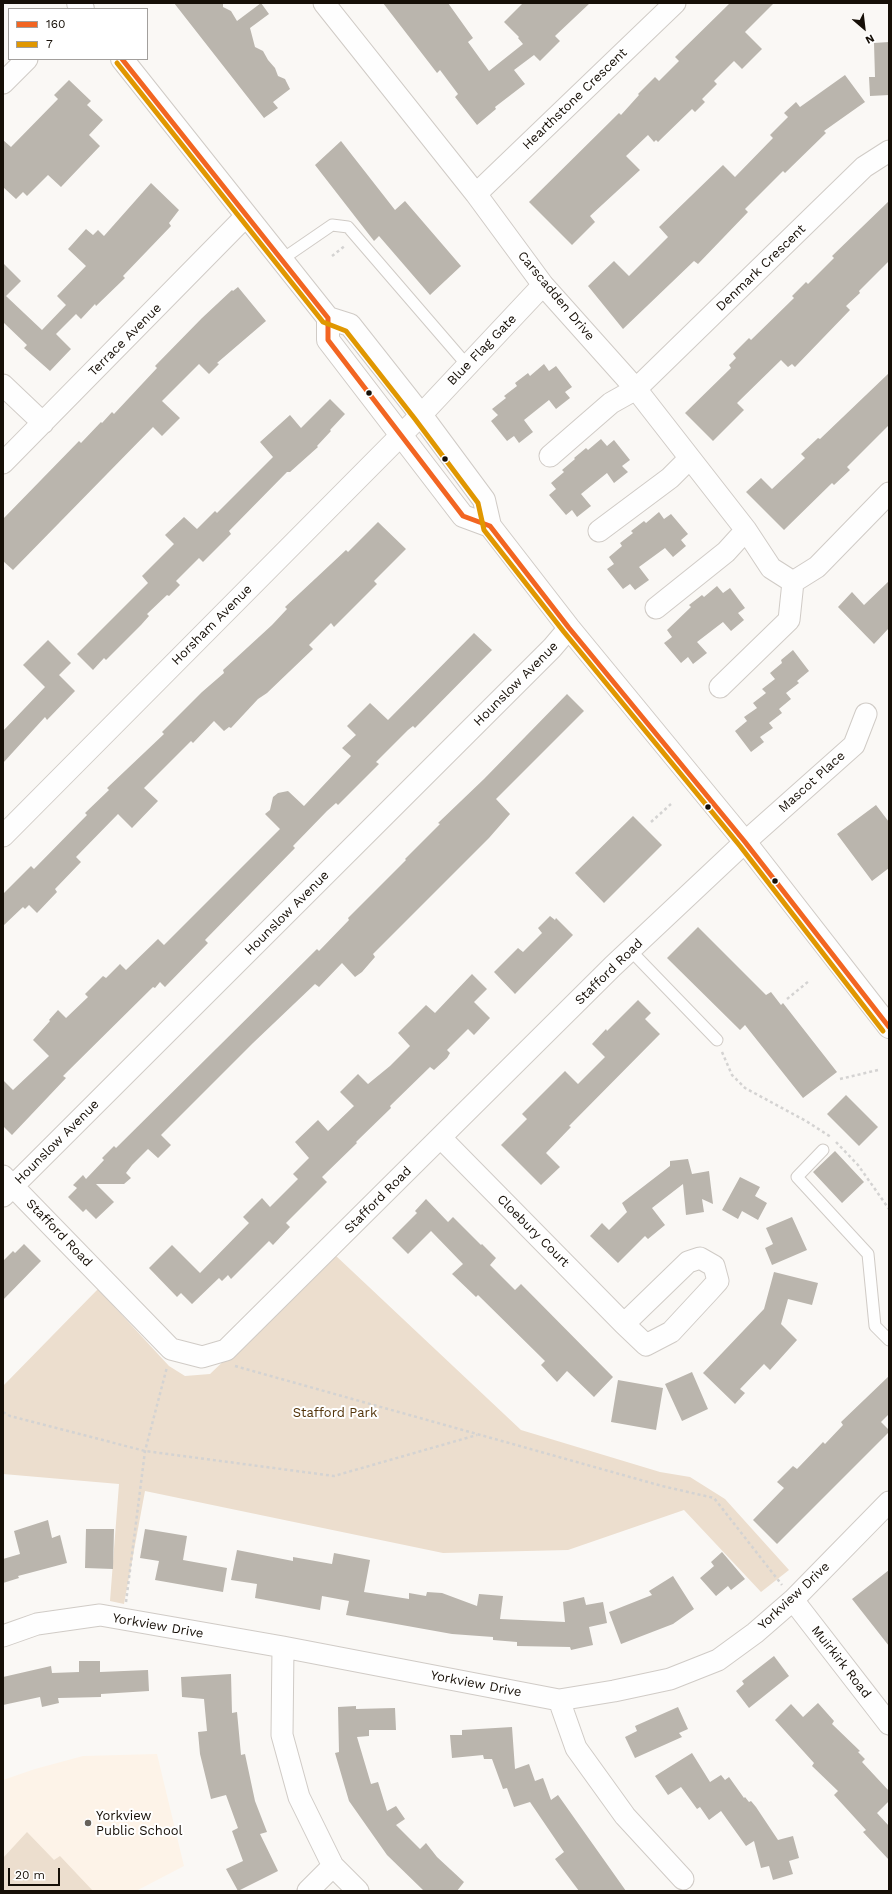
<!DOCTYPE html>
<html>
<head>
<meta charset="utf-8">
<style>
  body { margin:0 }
  #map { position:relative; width:892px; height:1894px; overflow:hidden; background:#faf8f5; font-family:"Work Sans",sans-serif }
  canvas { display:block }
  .frame { position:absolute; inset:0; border:4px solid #160f07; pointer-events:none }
  .legend { position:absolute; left:8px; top:8px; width:140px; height:52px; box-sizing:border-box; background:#fff; border:1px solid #a29f9c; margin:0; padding:5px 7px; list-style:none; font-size:12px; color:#160f07 }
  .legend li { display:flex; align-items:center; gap:8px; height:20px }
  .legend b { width:20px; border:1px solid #a29f9c }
  .north { position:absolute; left:844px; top:8px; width:40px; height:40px; -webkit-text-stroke:3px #fff; paint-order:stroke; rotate:152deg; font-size:11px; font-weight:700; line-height:16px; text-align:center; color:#160f07 }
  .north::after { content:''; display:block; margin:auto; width:14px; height:18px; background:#160f07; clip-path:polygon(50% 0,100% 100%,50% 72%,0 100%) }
  .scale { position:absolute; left:8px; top:1868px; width:52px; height:18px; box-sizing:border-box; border:2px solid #160f07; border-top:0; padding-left:5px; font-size:12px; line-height:14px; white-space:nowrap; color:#160f07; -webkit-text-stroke:3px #fff; paint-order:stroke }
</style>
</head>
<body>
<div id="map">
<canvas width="892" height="1894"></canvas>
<div class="frame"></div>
<ul class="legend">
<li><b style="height:5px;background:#f26522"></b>160</li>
<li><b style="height:5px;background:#e09701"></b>7</li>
</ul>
<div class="north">N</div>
<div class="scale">20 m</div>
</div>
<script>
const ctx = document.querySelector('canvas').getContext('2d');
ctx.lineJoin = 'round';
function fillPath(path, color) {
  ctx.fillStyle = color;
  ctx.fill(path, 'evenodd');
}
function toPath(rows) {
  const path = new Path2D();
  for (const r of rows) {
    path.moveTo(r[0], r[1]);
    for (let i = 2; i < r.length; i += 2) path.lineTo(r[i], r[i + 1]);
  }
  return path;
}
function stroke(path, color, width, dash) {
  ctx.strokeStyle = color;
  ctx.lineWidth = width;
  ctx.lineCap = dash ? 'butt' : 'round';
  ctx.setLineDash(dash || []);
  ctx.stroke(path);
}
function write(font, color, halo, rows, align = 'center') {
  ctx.font = font + ' "Work Sans",sans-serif';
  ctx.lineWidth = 4;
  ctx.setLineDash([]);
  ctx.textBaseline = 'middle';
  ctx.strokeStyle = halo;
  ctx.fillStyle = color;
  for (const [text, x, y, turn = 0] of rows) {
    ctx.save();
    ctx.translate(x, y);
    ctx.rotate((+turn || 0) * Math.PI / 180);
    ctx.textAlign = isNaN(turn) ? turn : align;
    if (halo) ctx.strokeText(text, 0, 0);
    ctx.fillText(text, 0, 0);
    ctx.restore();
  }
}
const built = toPath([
  [157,1754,184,1866,136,1891,3,1891,3,1780,35,1769,83,1756]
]);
const green = toPath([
  [335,1255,521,1430,660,1472,690,1477,725,1499,789,1570,761,1592,684,1510,568,1550,443,1553,145,1491,124,1604,110,1601,119,1484,3,1474,3,1386,98,1289,169,1366,185,1376,210,1374],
  [27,1832,54,1860,60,1856,93,1891,3,1891,3,1858]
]);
const building = toPath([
  [174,3,223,3,223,7,231,11,237,21,261,3,269,14,250,28,255,47,263,51,268,60,275,68,278,76,285,79,290,89,273,102,278,108,264,118],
  [383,3,448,3,473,38,468,42,489,71,523,44,518,38,519,37,504,22,523,3,590,3,555,36,560,41,540,61,534,55,514,70,525,84,495,107,496,109,477,125,455,97,458,94,440,70,437,73],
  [730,3,774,3,745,32,762,49,742,69,734,61,714,81,717,84,702,99,705,102,695,112,692,109,658,142,656,140,654,142,648,135,626,156,640,170,590,216,595,222,572,245,529,202,619,113,621,115,639,95,638,94,655,77,659,81,679,61,675,57],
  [889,42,889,95,870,96,869,77,875,77,874,43],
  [845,75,865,102,824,131,826,133,785,173,783,171,745,209,748,212,698,264,694,261,623,329,588,286,614,261,629,276,668,237,659,227,723,165,735,177,773,138,770,135,788,117,784,113,796,102,800,107],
  [69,80,91,101,87,105,103,120,89,135,100,146,61,187,48,175,27,196,23,192,16,199,3,187,3,140,11,147,58,99,54,95],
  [341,141,395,210,405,201,461,266,430,295,379,236,374,241,315,165],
  [151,183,179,210,169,223,171,226,123,276,125,278,96,306,95,304,81,319,76,314,56,334,71,349,50,371,24,348,27,345,3,322,3,263,21,281,6,296,42,330,66,305,57,296,86,266,68,249,86,229,93,235,98,230,104,236],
  [889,201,889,261,859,291,860,293,846,306,850,310,795,367,792,364,788,367,781,360,737,403,744,410,713,441,685,413,731,368,729,365,736,358,733,354,749,338,751,340,794,298,792,296,806,282,808,284,834,258,832,256],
  [238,287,266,321,217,363,219,364,209,374,199,364,162,401,180,418,162,436,153,427,13,570,3,561,3,519,79,441,81,443,101,422,102,423,112,412,114,414,157,368,155,366,202,318,232,290,233,291],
  [544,364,549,371,556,366,572,387,565,392,570,398,556,409,549,400,524,420,533,432,519,443,514,436,507,441,491,421,498,415,492,409,506,398,504,396,517,386,515,383,528,373,530,376],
  [889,373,889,425,847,467,850,470,834,485,832,483,784,530,746,492,761,478,772,489,805,458,801,454,818,438,820,439],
  [330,399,345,414,330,430,331,431,317,446,318,447,290,472,287,472,229,531,231,534,203,562,199,558,176,581,180,585,169,596,167,595,147,614,149,616,141,625,106,660,104,658,93,670,77,654,148,583,142,576,174,544,165,535,184,517,197,529,215,511,217,513,273,457,260,442,290,415,301,428],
  [601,439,607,446,614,440,630,460,622,466,628,472,614,483,607,473,581,494,591,506,577,517,572,510,566,515,549,495,556,489,551,483,564,472,562,470,575,459,574,458,586,448,588,450],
  [659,512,664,519,671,514,688,534,681,540,686,546,673,557,665,548,639,567,649,580,635,590,630,584,623,589,607,569,614,564,609,557,622,546,620,543,633,533,631,531,644,521,646,523],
  [378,522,406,549,374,581,377,584,334,627,331,623,309,645,313,649,267,693,258,699,231,728,229,727,224,731,214,721,193,743,191,741,144,788,158,801,132,828,118,814,76,857,81,862,55,889,57,892,37,913,29,905,25,909,23,907,3,926,3,894,31,866,34,869,87,815,85,813,109,790,107,788,164,734,162,732,202,692,224,673,223,670,272,625,287,609,285,607,346,550,348,552],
  [889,581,889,628,874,644,838,607,852,592,864,605],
  [717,586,723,593,730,588,745,608,738,613,744,620,731,631,723,622,697,642,707,653,693,664,688,657,681,663,664,643,672,637,667,630,691,607,689,605,702,595,704,597],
  [474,633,492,650,415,728,413,726,408,730,376,762,379,764,338,805,336,803,327,811,293,846,295,848,205,940,208,943,165,987,160,982,155,988,153,987,63,1076,66,1078,12,1135,3,1126,3,1080,13,1090,49,1056,33,1040,50,1021,49,1020,58,1010,66,1018,88,997,85,994,103,976,106,978,120,964,126,970,158,939,164,945,280,829,265,814,270,810,273,797,278,793,288,791,304,806,351,756,342,748,356,735,347,726,370,703,388,720],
  [48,640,71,663,59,675,75,691,47,720,45,717,3,763,3,731,45,687,23,665],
  [793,650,809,671,797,681,799,683,786,693,791,699,779,709,782,713,769,723,773,728,760,737,764,742,751,752,735,731,747,721,744,717,757,708,753,703,766,693,762,689,775,679,770,673,782,663,781,660],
  [567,694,584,711,496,799,510,814,489,838,373,954,375,957,362,972,355,977,342,963,319,987,315,984,253,1043,161,1135,171,1145,158,1158,148,1149,132,1165,126,1173,131,1178,124,1184,96,1184,114,1202,96,1219,86,1209,83,1212,68,1197,77,1188,73,1185,83,1175,86,1179,104,1160,102,1158,114,1146,116,1148,317,949,319,951,349,920,348,918,406,860,405,859,440,824,438,823,484,779],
  [876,805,889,822,889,868,872,881,837,834],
  [633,816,662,845,604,903,575,873],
  [550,916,555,920,556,918,573,935,515,994,494,972,518,948,523,952,542,933,538,928],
  [698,927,766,995,771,992,781,1005,783,1003,837,1072,803,1098,745,1025,740,1030,667,958],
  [472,974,487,989,474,1002,490,1018,474,1035,468,1029,447,1050,450,1053,447,1058,434,1070,430,1067,390,1106,391,1108,356,1142,357,1143,322,1177,327,1182,286,1223,290,1227,273,1245,269,1241,231,1279,228,1275,222,1281,219,1278,192,1304,181,1293,177,1297,149,1268,172,1245,200,1273,249,1223,243,1217,262,1198,270,1207,298,1179,293,1174,309,1158,295,1142,318,1120,328,1131,354,1106,340,1092,358,1074,368,1084,390,1066,410,1046,398,1033,426,1005,435,1013],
  [638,1000,651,1013,645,1019,660,1034,569,1126,571,1127,546,1153,560,1167,541,1185,501,1145,527,1119,522,1114,565,1071,578,1084,605,1057,592,1044,606,1029,607,1031],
  [846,1095,878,1127,859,1146,827,1114],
  [835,1151,864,1182,842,1203,813,1172],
  [688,1159,692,1174,709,1171,713,1204,702,1199,704,1212,686,1215,683,1184,652,1208,665,1225,648,1239,645,1236,618,1263,590,1236,602,1223,609,1230,627,1212,622,1203,670,1166,670,1161],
  [740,1177,760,1187,755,1196,767,1203,758,1220,742,1211,738,1219,722,1210],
  [426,1199,448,1222,453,1217,481,1245,482,1244,496,1258,490,1265,515,1290,521,1284,613,1377,594,1397,567,1371,557,1382,541,1365,545,1361,478,1295,476,1297,452,1274,463,1264,431,1231,408,1254,392,1238,417,1213,415,1211],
  [792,1217,807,1250,772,1265,765,1248,773,1244,766,1228],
  [24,1244,41,1261,3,1300,3,1261,13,1251,15,1253],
  [774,1272,818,1283,812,1305,788,1299,781,1324,797,1340,770,1370,764,1364,740,1389,745,1393,735,1404,703,1373,764,1309],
  [692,1372,708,1409,682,1421,665,1384],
  [889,1376,889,1414,881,1422,889,1430,889,1432,777,1544,753,1520,784,1488,777,1482,793,1466,797,1469,823,1442,825,1444,843,1425,841,1422],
  [618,1380,663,1388,656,1430,611,1422],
  [48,1520,52,1538,60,1535,67,1563,18,1576,19,1578,3,1583,3,1559,20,1554,14,1531],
  [86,1529,114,1529,113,1569,85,1568],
  [145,1529,187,1536,183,1560,227,1568,223,1592,155,1580,159,1561,140,1558],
  [237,1550,293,1561,293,1557,332,1564,334,1553,370,1560,364,1592,409,1599,409,1593,426,1596,427,1592,442,1593,477,1606,479,1594,503,1596,500,1619,565,1622,563,1602,584,1597,586,1605,603,1602,607,1623,589,1627,593,1645,571,1650,570,1647,517,1646,517,1642,493,1640,493,1637,452,1634,346,1615,349,1601,322,1596,320,1610,255,1598,257,1584,231,1580],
  [722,1552,745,1579,731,1590,728,1586,716,1596,700,1578,714,1566,711,1562],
  [889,1570,889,1646,852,1599],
  [673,1576,694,1609,673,1624,621,1644,609,1612,652,1595,649,1591],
  [774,1656,789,1676,749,1708,736,1691,744,1684,742,1681],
  [79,1661,100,1661,100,1672,148,1670,149,1691,101,1694,101,1697,58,1698,59,1703,42,1707,40,1697,3,1705,3,1677,51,1666,52,1673,79,1672],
  [231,1674,232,1713,237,1712,241,1755,245,1754,255,1801,267,1832,260,1834,278,1871,238,1891,226,1869,243,1861,232,1831,238,1828,226,1795,211,1799,200,1754,198,1732,207,1731,204,1699,182,1697,181,1677],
  [818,1703,834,1721,832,1724,860,1751,858,1752,865,1759,862,1762,889,1791,889,1801,877,1813,889,1826,889,1860,863,1832,866,1830,834,1795,838,1791,812,1766,814,1763,775,1720,791,1704,803,1717],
  [356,1706,356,1709,395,1708,396,1730,369,1730,369,1736,357,1737,371,1784,378,1782,387,1811,396,1806,405,1819,396,1825,420,1849,426,1843,437,1857,464,1882,457,1891,424,1891,387,1855,349,1801,335,1753,339,1752,338,1707],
  [678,1707,688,1729,679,1733,682,1737,635,1758,625,1737,637,1731,635,1726],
  [512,1727,515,1769,529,1764,535,1781,543,1778,551,1800,558,1795,626,1891,579,1891,555,1859,564,1852,530,1802,514,1807,507,1788,503,1789,492,1759,484,1759,483,1755,452,1758,450,1735,462,1735,462,1730],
  [692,1753,710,1782,721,1775,725,1780,729,1777,744,1798,745,1797,749,1802,751,1801,756,1807,778,1840,793,1836,799,1858,789,1861,793,1874,773,1880,769,1866,761,1868,754,1841,746,1846,721,1811,709,1820,700,1807,697,1809,681,1787,668,1795,655,1776]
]);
const path = toPath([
  [332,256,346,245],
  [651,822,671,804],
  [787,999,809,981],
  [722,1052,732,1075,745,1088,806,1121,831,1137],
  [840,1079,878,1070],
  [836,1142,858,1165,889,1209],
  [235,1366,662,1486,714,1498,782,1585],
  [3,1412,10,1416,145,1451,334,1476,477,1435],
  [126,1602,145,1451,167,1367]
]);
const service = toPath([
  [281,260,332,225,348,227,467,365],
  [630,950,717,1040],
  [823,1150,797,1177,868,1254,875,1326,889,1340]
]);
const minor = toPath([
  [324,3,476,194,543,285,636,389,746,530,771,568,793,582],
  [3,83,27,59],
  [476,194,675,3],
  [3,385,43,423],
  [550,456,611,403,636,389,864,167,889,151],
  [3,463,246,216],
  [599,531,670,478,689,459],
  [793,582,817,567,889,493],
  [656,608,726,552,746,530],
  [720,687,789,620,793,582],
  [3,836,421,415,543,285],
  [441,1138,624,1324,646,1345,671,1332,709,1291,718,1281,714,1266,700,1258,688,1262,624,1324],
  [3,1176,171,1349,202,1357,226,1350,613,966,745,842,854,745,866,714],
  [3,1196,552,648,569,628],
  [793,1600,889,1724],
  [3,1636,37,1624,100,1615,283,1647,559,1700,614,1691,670,1679,718,1660,755,1633,793,1600,889,1502],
  [283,1647,282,1735,299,1797,333,1866,358,1891],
  [559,1700,576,1748,625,1816,683,1879],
  [308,1891,333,1866]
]);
const secondary = toPath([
  [78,3,83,9],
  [122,59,328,318,350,325,421,415,484,500,490,526,569,628,745,842,889,1027],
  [328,318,328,340,463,516,490,526]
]);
const bus1 = toPath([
  [122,59,328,318,328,340,463,516,490,526,569,628,745,842,889,1027]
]);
const bus2 = toPath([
  [117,63,323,322,346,331,415,419,478,503,484,530,564,632,740,846,883,1031]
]);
const markers = [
  [369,393,3.5,"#160f07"],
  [445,459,3.5,"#160f07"],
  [708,807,3.5,"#160f07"],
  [775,881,3.5,"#160f07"],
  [88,1823,4,"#66615a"]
];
const streetNames = [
  ["Hearthstone Crescent",575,99,-44],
  ["Denmark Crescent",761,268,-44],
  ["Carscadden Drive",556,296,50],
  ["Terrace Avenue",125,340,-45],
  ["Blue Flag Gate",482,350,-46],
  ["Horsham Avenue",212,625,-45],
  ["Hounslow Avenue",516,684,-45],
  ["Mascot Place",812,782,-42],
  ["Hounslow Avenue",287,913,-45],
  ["Stafford Road",609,972,-44],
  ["Hounslow Avenue",57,1142,-45],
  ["Stafford Road",378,1200,-45],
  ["Cloebury Court",533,1231,45],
  ["Stafford Road",59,1233,46],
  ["Yorkview Drive",794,1596,-43],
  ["Yorkview Drive",158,1626,10],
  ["Muirkirk Road",841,1662,52],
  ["Yorkview Drive",476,1684,11]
];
const parkNames = [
  ["Stafford Park",335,1413]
];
const poiNames = [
  ["Yorkview",96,1816],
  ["Public School",96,1831]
];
fillPath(built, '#fdf3e8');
fillPath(green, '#ecdece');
fillPath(building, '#bab5ad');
stroke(service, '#d0cbc6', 13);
stroke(minor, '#d0cbc6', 23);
stroke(secondary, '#d0cbc6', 24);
stroke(path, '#d4d3d2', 2.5, [3, 3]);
stroke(service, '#fefefe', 11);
stroke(minor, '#fefefe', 21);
stroke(secondary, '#fefefe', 22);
stroke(bus1, '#f26522', 5);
stroke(bus2, '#e09701', 5);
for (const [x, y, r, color] of markers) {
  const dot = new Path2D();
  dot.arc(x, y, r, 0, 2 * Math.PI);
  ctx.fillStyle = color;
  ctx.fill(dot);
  stroke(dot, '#fff', 1.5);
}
write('13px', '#160f07', '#fff', streetNames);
write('13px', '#54350b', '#fff', parkNames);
write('13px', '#160f07', '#fff', poiNames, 'left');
</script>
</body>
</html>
